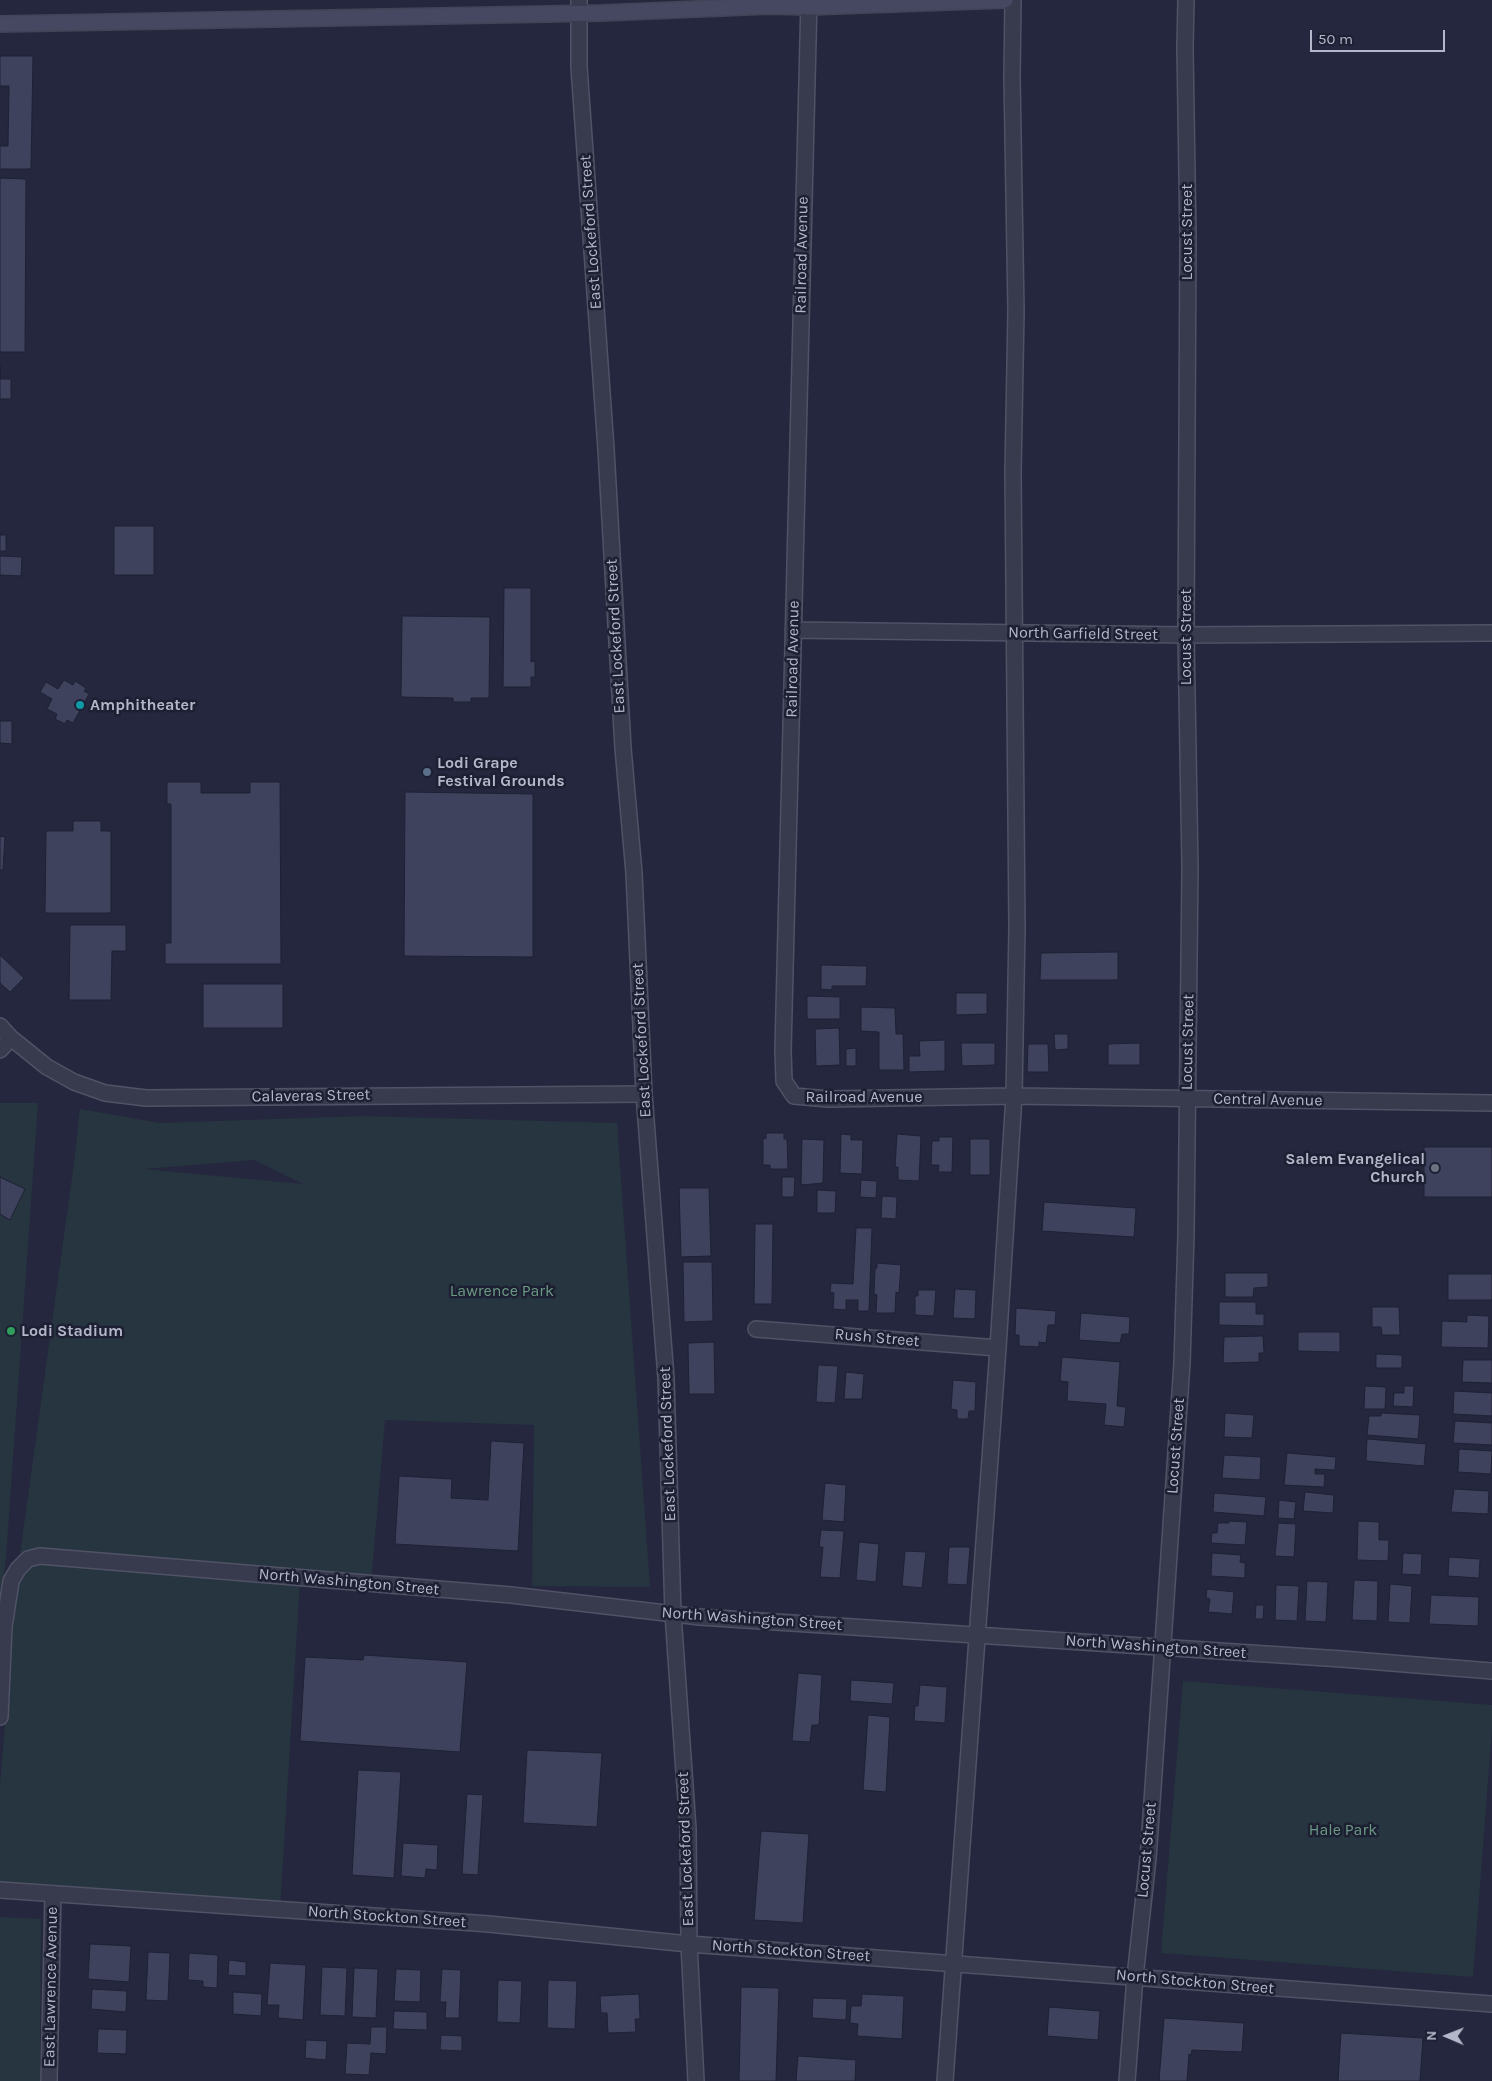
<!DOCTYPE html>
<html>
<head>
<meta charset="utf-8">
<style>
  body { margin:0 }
  #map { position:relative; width:1492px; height:2081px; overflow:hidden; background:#24273e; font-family:Karla,sans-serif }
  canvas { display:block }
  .north { position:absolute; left:1422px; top:2011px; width:50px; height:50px; -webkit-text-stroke:4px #1d1f33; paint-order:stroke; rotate:271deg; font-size:14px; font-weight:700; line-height:20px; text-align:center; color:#b4b6c9 }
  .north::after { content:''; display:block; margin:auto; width:18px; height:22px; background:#b4b6c9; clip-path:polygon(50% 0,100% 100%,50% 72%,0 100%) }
  .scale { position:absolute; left:1310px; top:30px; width:135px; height:22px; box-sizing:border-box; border:2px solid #b4b6c9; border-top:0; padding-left:6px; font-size:15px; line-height:18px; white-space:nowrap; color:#b4b6c9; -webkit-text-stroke:4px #1d1f33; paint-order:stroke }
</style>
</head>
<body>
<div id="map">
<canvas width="1492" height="2081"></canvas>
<div class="north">N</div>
<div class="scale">50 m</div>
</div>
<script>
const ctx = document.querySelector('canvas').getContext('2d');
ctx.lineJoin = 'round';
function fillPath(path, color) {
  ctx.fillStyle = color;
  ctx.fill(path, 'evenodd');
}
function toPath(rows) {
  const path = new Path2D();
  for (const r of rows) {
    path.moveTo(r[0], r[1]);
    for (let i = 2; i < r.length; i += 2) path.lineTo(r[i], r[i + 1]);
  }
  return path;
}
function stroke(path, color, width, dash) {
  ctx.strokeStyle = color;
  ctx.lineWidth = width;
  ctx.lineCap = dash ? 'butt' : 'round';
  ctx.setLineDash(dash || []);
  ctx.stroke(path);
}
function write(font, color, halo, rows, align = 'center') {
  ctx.font = font + ' Karla,sans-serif';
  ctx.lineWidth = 5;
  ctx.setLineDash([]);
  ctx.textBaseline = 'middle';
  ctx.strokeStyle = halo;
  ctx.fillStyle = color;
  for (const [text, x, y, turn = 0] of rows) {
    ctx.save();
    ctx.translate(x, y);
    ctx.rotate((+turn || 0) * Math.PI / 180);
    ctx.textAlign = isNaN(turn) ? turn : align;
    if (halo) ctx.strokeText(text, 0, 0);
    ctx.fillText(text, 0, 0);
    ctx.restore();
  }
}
const green = toPath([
  [0,1103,38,1103,6,1558,0,1607],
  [80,1109,160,1123,362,1116,617,1123,650,1587,532,1586,534,1425,385,1420,371,1584,300,1581,280,1910,0,1890,0,1785,18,1569,74,1163],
  [254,1160,303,1184,143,1169],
  [1183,1681,1492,1705,1492,1729,1473,1977,1161,1953],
  [0,1917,41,1919,40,2081,0,2081]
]);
const building = toPath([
  [0,56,33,56,31,169,0,169,0,146,8,146,9,86,0,86,0,56],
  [0,178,26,179,25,352,0,352,0,178],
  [0,366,0,379,11,379,11,399,0,399,0,366],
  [114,526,154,526,154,575,114,575,114,526],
  [0,535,6,535,6,551,0,551,0,535],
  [0,556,22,557,21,576,0,575,0,556],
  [504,588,531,588,531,662,535,661,535,677,531,677,531,687,503,687,504,588],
  [402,616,490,617,489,698,471,698,471,702,453,702,453,698,401,697,402,616],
  [64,680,73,685,75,681,86,688,84,691,89,694,73,723,67,720,65,724,55,719,57,714,47,709,52,699,40,692,46,682,58,689,64,680],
  [0,721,12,721,12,744,0,743,0,721],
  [167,782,201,782,201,793,250,793,250,782,280,782,281,964,165,964,165,943,171,943,171,804,167,804,167,782],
  [405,792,533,794,533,957,404,956,405,792],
  [73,821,101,821,101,831,111,831,111,913,45,913,46,831,73,831,73,821],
  [0,836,5,837,3,870,0,870,0,836],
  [70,925,126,925,126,951,112,951,111,1000,69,1000,70,925],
  [1118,952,1118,980,1040,980,1041,953,1118,952],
  [0,955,24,978,10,992,0,983,0,955],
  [821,965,867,966,866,986,832,986,832,990,821,989,821,965],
  [203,984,283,984,283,1028,203,1028,203,984],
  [956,993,987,993,987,1014,956,1015,956,993],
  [807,996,840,997,840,1019,807,1019,807,996],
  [861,1007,895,1008,896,1034,903,1034,904,1070,879,1070,879,1032,861,1031,861,1007],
  [839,1028,840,1065,816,1066,815,1029,839,1028],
  [1054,1034,1068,1034,1068,1049,1055,1050,1054,1034],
  [945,1040,945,1071,909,1072,909,1056,920,1056,919,1041,945,1040],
  [961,1043,995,1043,995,1065,962,1066,961,1043],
  [1140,1043,1140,1065,1108,1065,1108,1044,1140,1043],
  [1028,1044,1048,1044,1049,1072,1027,1072,1028,1044],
  [856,1048,856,1066,846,1066,846,1049,856,1048],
  [766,1133,784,1133,784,1139,787,1139,788,1169,770,1169,770,1165,763,1165,763,1138,766,1139,766,1133],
  [841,1134,851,1135,851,1140,863,1140,862,1174,840,1173,841,1134],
  [897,1134,921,1136,919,1181,898,1180,898,1167,895,1167,897,1134],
  [939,1137,953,1137,952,1172,938,1172,939,1165,931,1165,932,1141,939,1141,939,1137],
  [802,1139,824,1140,823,1183,801,1185,802,1139],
  [970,1139,990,1139,990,1175,970,1175,970,1139],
  [1424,1147,1492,1147,1492,1197,1424,1197,1424,1147],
  [0,1177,25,1189,10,1220,0,1214,0,1177],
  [782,1177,795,1177,794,1197,782,1197,782,1177],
  [861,1180,877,1181,876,1198,860,1197,861,1180],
  [679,1188,709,1188,711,1256,681,1257,679,1188],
  [817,1190,836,1191,835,1213,817,1213,817,1190],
  [882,1196,897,1197,896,1219,881,1218,882,1196],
  [1044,1202,1136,1208,1134,1237,1042,1231,1044,1202],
  [755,1224,773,1224,772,1304,754,1304,755,1224],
  [856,1228,872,1228,869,1311,858,1311,858,1300,846,1300,846,1310,833,1309,834,1293,830,1292,831,1283,853,1284,856,1228],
  [683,1262,712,1262,713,1321,684,1322,683,1262],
  [877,1263,901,1265,899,1293,896,1292,895,1313,876,1313,877,1295,874,1294,875,1269,877,1268,877,1263],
  [1225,1273,1268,1273,1268,1287,1254,1288,1253,1297,1225,1297,1225,1273],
  [1448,1274,1492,1274,1492,1300,1448,1300,1448,1274],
  [955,1289,976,1290,975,1319,953,1318,955,1289],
  [918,1290,936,1290,934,1316,915,1315,915,1296,918,1296,918,1290],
  [1219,1302,1256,1302,1256,1314,1264,1314,1264,1326,1219,1325,1219,1302],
  [1372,1307,1399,1307,1400,1335,1382,1335,1381,1327,1372,1327,1372,1307],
  [1016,1308,1056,1311,1055,1325,1048,1325,1046,1343,1039,1342,1039,1347,1019,1346,1019,1335,1015,1335,1016,1308],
  [1081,1313,1130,1317,1129,1334,1122,1334,1120,1343,1079,1340,1081,1313],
  [1467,1315,1489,1316,1488,1348,1441,1347,1442,1321,1467,1322,1467,1315],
  [1298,1332,1340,1332,1340,1352,1298,1351,1298,1332],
  [1263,1336,1264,1353,1259,1353,1259,1362,1223,1363,1224,1337,1263,1336],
  [714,1342,715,1394,689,1394,688,1343,714,1342],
  [1376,1354,1402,1355,1402,1368,1376,1368,1376,1354],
  [1062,1357,1120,1362,1117,1406,1126,1407,1124,1427,1104,1425,1106,1404,1067,1401,1068,1382,1060,1381,1062,1357],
  [1463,1360,1492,1360,1492,1383,1462,1382,1463,1360],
  [818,1365,838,1366,835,1403,816,1402,818,1365],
  [846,1372,864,1374,862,1399,844,1399,846,1372],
  [953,1380,976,1382,975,1411,969,1411,968,1419,957,1419,957,1410,951,1409,953,1380],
  [1365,1386,1386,1387,1385,1409,1364,1409,1365,1386],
  [1404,1386,1414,1386,1413,1407,1393,1406,1394,1393,1404,1393,1404,1386],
  [1454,1391,1492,1393,1492,1416,1453,1414,1454,1391],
  [1225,1413,1254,1415,1252,1438,1224,1437,1225,1413],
  [1381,1413,1420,1415,1418,1439,1367,1435,1369,1416,1381,1416,1381,1413],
  [1455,1421,1492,1423,1492,1445,1453,1443,1455,1421],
  [1367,1439,1426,1444,1424,1466,1366,1461,1367,1439],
  [491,1441,524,1443,518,1551,395,1544,399,1476,452,1479,451,1498,488,1500,491,1441],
  [1459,1449,1492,1451,1491,1474,1458,1472,1459,1449],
  [1287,1453,1336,1457,1335,1470,1315,1469,1315,1474,1325,1474,1324,1487,1284,1485,1287,1453],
  [1224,1455,1261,1457,1260,1480,1222,1478,1224,1455],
  [825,1483,846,1485,844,1522,822,1520,825,1483],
  [1454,1489,1489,1491,1488,1514,1451,1512,1454,1489],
  [1305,1492,1334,1495,1333,1513,1303,1511,1305,1492],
  [1214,1493,1266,1497,1264,1516,1213,1512,1214,1493],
  [1279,1500,1296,1502,1294,1519,1278,1518,1279,1500],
  [1229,1521,1247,1522,1245,1545,1211,1543,1212,1533,1217,1533,1218,1523,1229,1523,1229,1521],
  [1358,1521,1379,1522,1379,1540,1389,1540,1388,1561,1357,1560,1358,1521],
  [1278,1523,1296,1524,1294,1557,1275,1556,1278,1523],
  [821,1530,844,1531,840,1578,820,1577,823,1547,819,1547,821,1530],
  [859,1542,879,1544,876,1582,856,1580,859,1542],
  [949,1547,970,1547,967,1585,947,1584,949,1547],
  [905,1551,926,1552,922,1588,902,1586,905,1551],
  [1212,1553,1241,1555,1240,1562,1245,1563,1245,1578,1211,1576,1212,1553],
  [1403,1553,1422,1554,1421,1575,1402,1574,1403,1553],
  [1449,1557,1480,1559,1479,1578,1448,1576,1449,1557],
  [1354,1580,1378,1581,1377,1621,1352,1620,1354,1580],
  [1307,1581,1328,1582,1326,1622,1305,1621,1307,1581],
  [1390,1584,1412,1586,1410,1623,1388,1622,1390,1584],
  [1276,1585,1299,1586,1297,1621,1275,1620,1276,1585],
  [1207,1589,1234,1592,1232,1614,1208,1612,1210,1599,1206,1598,1207,1589],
  [1431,1595,1479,1597,1478,1626,1429,1624,1431,1595],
  [1256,1605,1264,1605,1263,1619,1255,1619,1256,1605],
  [364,1655,467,1662,460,1752,300,1741,305,1657,363,1660,364,1655],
  [798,1673,822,1675,819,1725,812,1725,810,1742,792,1741,798,1673],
  [851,1680,894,1683,892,1704,850,1701,851,1680],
  [920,1685,947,1687,945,1723,914,1721,915,1706,918,1706,920,1685],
  [868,1715,890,1717,886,1792,863,1790,868,1715],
  [527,1750,602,1753,597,1827,523,1823,527,1750],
  [358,1770,401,1772,394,1878,352,1875,358,1770],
  [467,1794,483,1795,478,1875,462,1874,467,1794],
  [761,1831,809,1834,803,1923,754,1920,761,1831],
  [403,1843,438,1845,437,1870,426,1869,425,1878,401,1876,403,1843],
  [90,1944,131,1946,129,1982,88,1979,90,1944],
  [148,1952,170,1953,168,2001,146,2000,148,1952],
  [189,1953,218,1955,217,1988,203,1987,203,1981,188,1980,189,1953],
  [229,1960,246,1962,246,1976,228,1975,229,1960],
  [270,1963,306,1965,303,2020,278,2018,279,2005,267,2005,270,1963],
  [322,1967,347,1968,345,2016,320,2015,322,1967],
  [354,1968,378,1969,376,2018,352,2017,354,1968],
  [396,1969,421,1970,420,2002,394,2001,396,1969],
  [442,1969,461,1970,459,2018,445,2018,446,2002,440,2002,442,1969],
  [498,1980,522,1981,520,2023,497,2022,498,1980],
  [548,1980,577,1981,575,2029,547,2028,548,1980],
  [741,1987,779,1988,776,2081,739,2081,741,1987],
  [92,1989,127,1991,126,2012,91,2009,92,1989],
  [233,1992,262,1994,261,2016,233,2014,233,1992],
  [639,1994,640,2019,635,2019,636,2032,608,2033,607,2013,601,2013,600,1996,639,1994],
  [862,1994,904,1996,902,2039,857,2036,858,2024,850,2023,851,2006,861,2006,862,1994],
  [813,1998,847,1999,846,2020,812,2018,813,1998],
  [1049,2007,1100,2011,1098,2040,1047,2036,1049,2007],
  [394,2011,427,2012,427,2030,393,2029,394,2011],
  [1164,2018,1244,2023,1242,2052,1192,2050,1191,2055,1189,2054,1187,2081,1159,2081,1164,2018],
  [371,2027,387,2027,386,2054,371,2053,369,2075,345,2074,347,2043,370,2044,371,2027],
  [98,2029,127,2030,126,2054,97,2053,98,2029],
  [1341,2033,1423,2038,1420,2081,1338,2081,1341,2033],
  [441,2035,462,2036,462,2051,440,2050,441,2035],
  [306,2040,327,2041,326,2060,305,2058,306,2040],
  [798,2056,856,2060,855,2081,796,2081,798,2056]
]);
const minor = toPath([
  [809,0,783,1050,784,1081,794,1096,828,1099,1014,1096,1492,1103],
  [793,630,1186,635,1492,633],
  [0,1026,11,1038,47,1067,74,1082,105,1093,146,1098,644,1094],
  [0,1050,11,1038],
  [756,1329,998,1348],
  [0,1717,4,1627,11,1581,18,1569,28,1559,40,1556,511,1595,700,1617,1342,1659,1492,1671],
  [49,2081,53,1894],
  [945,2081,998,1348,1014,1096,1017,928,1013,472,1016,311,1012,78,1013,0],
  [1127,2081,1135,1977,1148,1859,1162,1658,1182,1363,1186,1235,1190,868,1186,635,1188,238,1185,48,1186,0]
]);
const tertiary = toPath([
  [579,0,579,67,606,449,623,748,634,873,644,1094,666,1378,673,1614,688,1829,689,1944,696,2081],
  [0,1890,489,1924,689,1944,1492,2004]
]);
const secondary = toPath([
  [0,24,602,13,769,6,809,7,1005,0]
]);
const markers = [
  [80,705,5,"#0f9aa8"],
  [427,772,5,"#5c6f8a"],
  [1435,1168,5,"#6b7280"],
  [11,1331,5,"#2e9e5b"]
];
const streetNames = [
  ["East Lockeford Street",591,232,-94],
  ["Locust Street",1187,232,-90],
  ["Railroad Avenue",802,255,-89],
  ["North Garfield Street",1083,634,1],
  ["East Lockeford Street",616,636,-93],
  ["Locust Street",1186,637,-90],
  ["Railroad Avenue",793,659,-89],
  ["East Lockeford Street",642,1040,-93],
  ["Locust Street",1188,1042,-89],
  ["Calaveras Street",311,1096,-1],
  ["Railroad Avenue",864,1097],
  ["Central Avenue",1268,1100,1],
  ["Rush Street",877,1338,5],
  ["East Lockeford Street",668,1444,-92],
  ["Locust Street",1176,1446,-86],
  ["North Washington Street",349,1582,5],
  ["North Washington Street",752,1619,4],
  ["North Washington Street",1156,1647,4],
  ["East Lockeford Street",686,1849,-92],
  ["Locust Street",1147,1850,-85],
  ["North Stockton Street",387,1917,4],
  ["North Stockton Street",791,1951,4],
  ["North Stockton Street",1195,1982,5],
  ["East Lawrence Avenue",51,1987,-89]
];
const poiNames = [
  ["Amphitheater",90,705],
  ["Lodi Grape",437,763],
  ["Festival Grounds",437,781],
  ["Salem Evangelical",1425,1159,"right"],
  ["Church",1425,1177,"right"],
  ["Lodi Stadium",21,1331]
];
const parkNames = [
  ["Lawrence Park",502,1291],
  ["Hale Park",1343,1830]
];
fillPath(green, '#26353f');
fillPath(building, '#3e425c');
stroke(building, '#1f2135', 1);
stroke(minor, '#505266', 18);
stroke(tertiary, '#505266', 18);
stroke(secondary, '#414357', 18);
stroke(minor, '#383a4e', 15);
stroke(tertiary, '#383a4e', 15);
stroke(secondary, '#464861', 15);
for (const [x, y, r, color] of markers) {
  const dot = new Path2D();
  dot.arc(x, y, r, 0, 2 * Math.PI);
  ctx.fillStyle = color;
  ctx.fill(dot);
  stroke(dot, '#1d1f33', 2);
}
write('16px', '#b4b6c9', '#1d1f33', streetNames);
write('bold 16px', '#b4b6c9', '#1d1f33', poiNames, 'left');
write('16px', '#6b9a83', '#1d1f33', parkNames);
</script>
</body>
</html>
